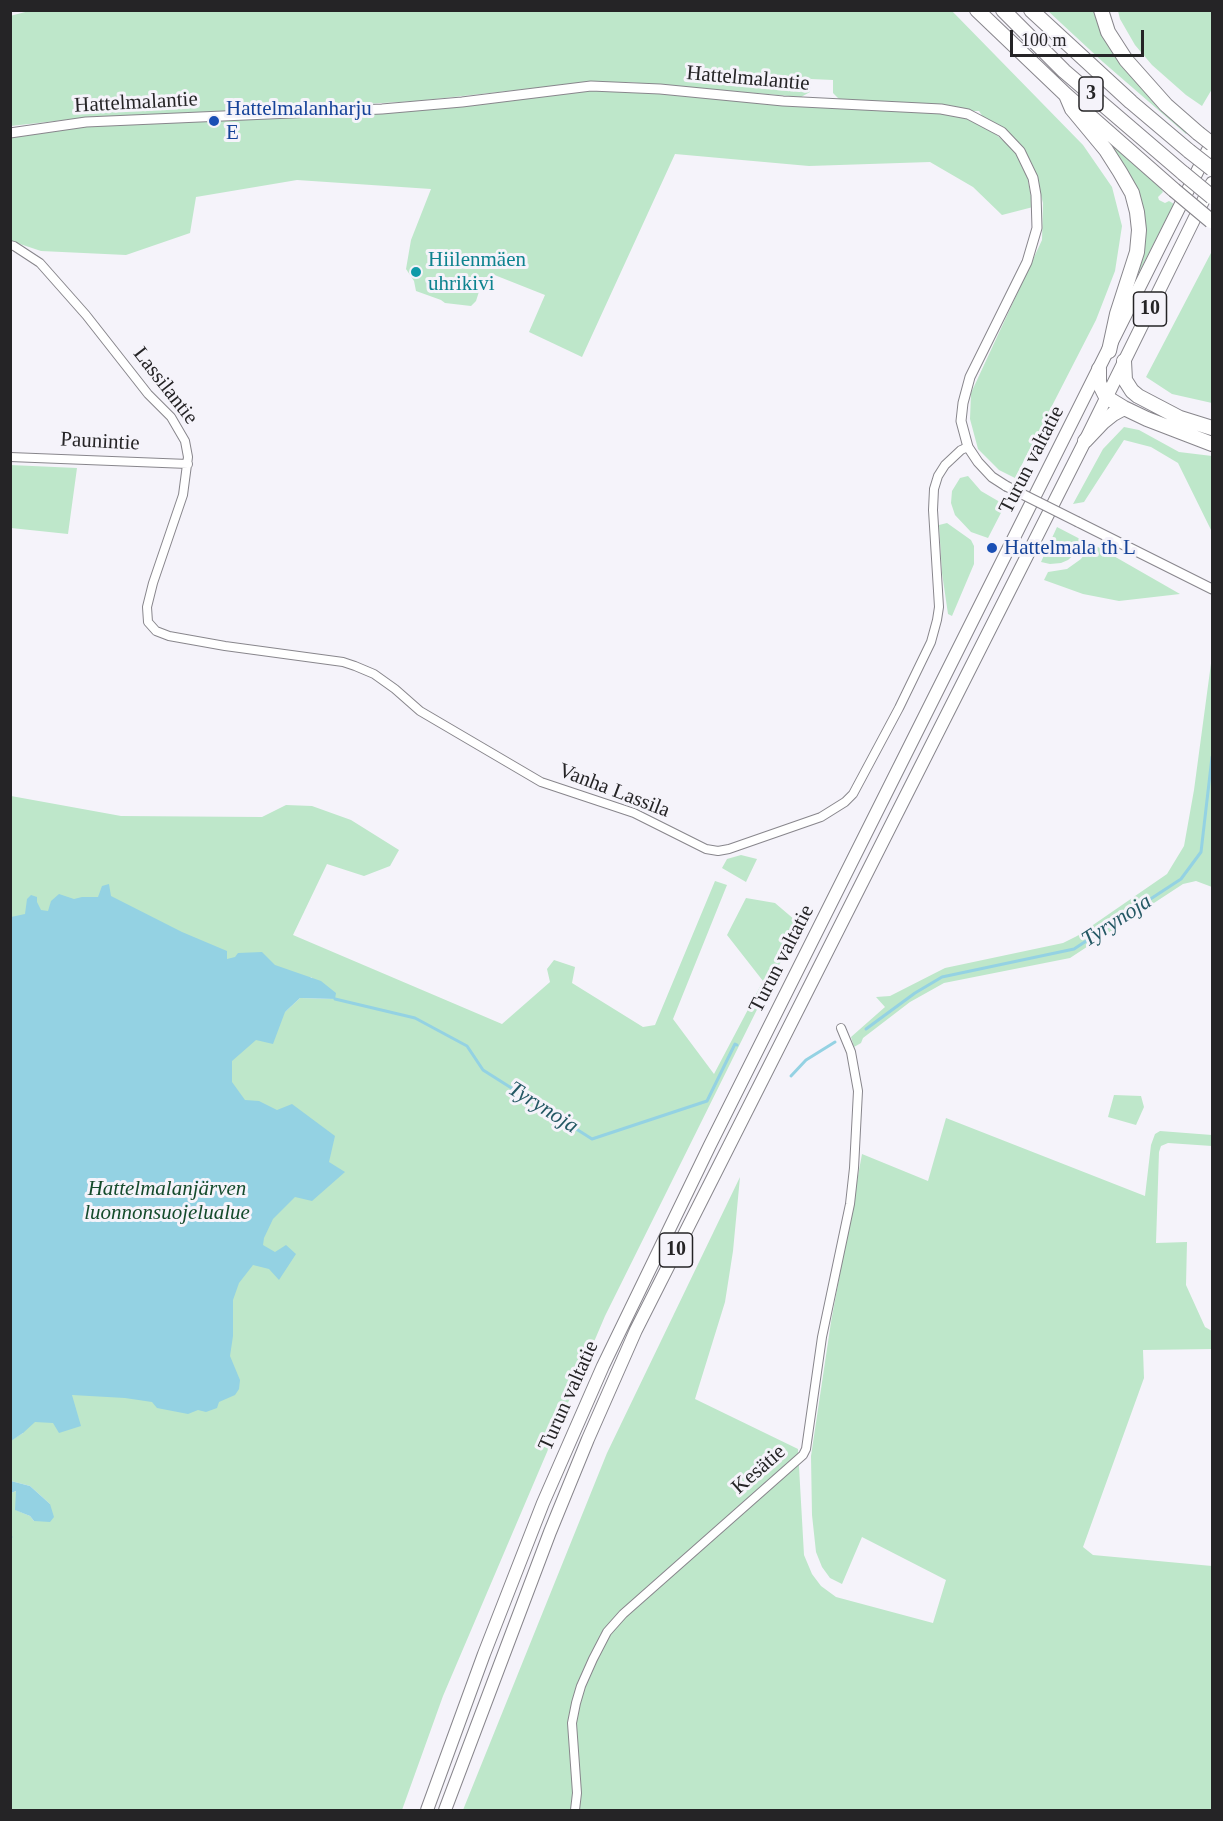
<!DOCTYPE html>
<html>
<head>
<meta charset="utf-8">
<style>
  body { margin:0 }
  #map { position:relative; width:1223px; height:1821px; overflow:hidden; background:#f5f3fa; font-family:"Times New Roman",serif }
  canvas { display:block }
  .frame { position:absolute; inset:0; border:12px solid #252426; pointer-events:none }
  .scale { position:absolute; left:1010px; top:30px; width:134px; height:27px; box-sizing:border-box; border:3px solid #252426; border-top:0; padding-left:8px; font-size:18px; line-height:21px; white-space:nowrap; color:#252426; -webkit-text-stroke:4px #f5f3fa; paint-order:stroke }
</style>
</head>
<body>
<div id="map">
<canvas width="1223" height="1821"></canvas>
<div class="frame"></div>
<div class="scale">100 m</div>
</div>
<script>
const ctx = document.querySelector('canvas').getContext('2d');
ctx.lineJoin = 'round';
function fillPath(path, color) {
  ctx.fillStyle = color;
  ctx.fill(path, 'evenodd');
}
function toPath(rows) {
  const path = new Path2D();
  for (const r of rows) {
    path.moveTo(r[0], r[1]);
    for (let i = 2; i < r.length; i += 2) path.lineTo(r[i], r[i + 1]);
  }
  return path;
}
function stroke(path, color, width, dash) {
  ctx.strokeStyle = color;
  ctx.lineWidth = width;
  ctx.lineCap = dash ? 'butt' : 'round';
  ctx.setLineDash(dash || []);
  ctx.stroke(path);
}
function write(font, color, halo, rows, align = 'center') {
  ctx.font = font + ' "Times New Roman",serif';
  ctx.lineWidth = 6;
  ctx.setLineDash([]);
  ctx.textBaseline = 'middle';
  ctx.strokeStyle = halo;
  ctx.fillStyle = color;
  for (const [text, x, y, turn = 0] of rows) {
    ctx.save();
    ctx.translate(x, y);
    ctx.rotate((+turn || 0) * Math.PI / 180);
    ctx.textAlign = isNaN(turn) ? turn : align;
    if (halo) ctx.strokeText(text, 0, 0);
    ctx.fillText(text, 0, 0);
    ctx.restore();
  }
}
const green = toPath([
  [33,10,952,11,1083,145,1112,187,1122,226,1115,271,1096,320,1015,478,999,470,978,449,970,419,971,393,1042,240,1043,203,1033,166,1022,147,1004,128,983,117,979,111,971,111,954,106,839,99,833,93,833,80,811,79,810,92,801,97,627,82,590,82,417,101,188,114,83,118,11,126,10,16],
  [1048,11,1097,11,1106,40,1121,66,1189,130,1186,134,1103,62],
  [1118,11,1212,11,1212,89,1202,106,1186,95,1152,65,1135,45,1120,19],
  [590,90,627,91,791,105,933,112,963,117,993,132,1013,149,1026,170,1033,207,1002,215,973,187,930,162,809,166,675,154,582,357,529,332,545,295,492,274,483,279,476,301,471,306,445,303,441,300,416,291,414,281,406,269,411,240,431,189,297,180,196,197,190,233,126,255,41,251,11,241,11,137,54,130,84,127],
  [1102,136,1156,181,1163,192,1158,197,1159,200,1165,203,1169,201,1174,204,1138,274,1136,273,1143,223],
  [1212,251,1212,403,1172,394,1146,377],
  [1124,427,1139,430,1179,452,1212,456,1212,532,1178,463,1151,447,1124,440,1084,502,1073,504,1103,449],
  [10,465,77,468,68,534,11,528],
  [968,476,981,491,1005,505,988,538,971,532,955,515,951,503,952,491,960,478],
  [947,523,971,540,974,546,974,564,952,616,948,614,942,573,939,525],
  [1057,527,1082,540,1083,542,1078,551,1068,560,1061,563,1050,564,1041,562],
  [1091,543,1180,594,1119,601,1083,594,1044,580,1048,572,1067,569,1081,559],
  [1212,656,1212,887,1196,881,1183,884,1070,958,944,983,910,1002,863,1038,861,1043,854,1047,851,1037,885,1007,876,997,890,996,945,968,1063,943,1077,936,1167,874,1184,846,1194,790],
  [11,796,121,816,262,817,286,805,312,806,351,820,399,850,390,866,364,876,327,864,293,935,502,1024,550,982,547,969,554,960,575,967,572,983,643,1027,655,1025,715,881,727,885,673,1019,714,1074,763,981,727,935,746,898,775,903,795,920,794,935,605,1316,443,1696,402,1810,11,1810,11,1493,16,1491,16,1510,30,1516,34,1521,50,1504,30,1486,11,1481,10,1441,23,1433,10,1427],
  [311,977,335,999,300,998,285,1012],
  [741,855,757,859,746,882,722,868,727,859],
  [1114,1095,1141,1096,1144,1107,1136,1125,1108,1117],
  [946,1118,1145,1196,1151,1145,1155,1134,1160,1131,1212,1135,1212,1146,1168,1143,1161,1146,1159,1152,1156,1243,1187,1242,1186,1285,1205,1327,1212,1331,1212,1349,1143,1350,1144,1378,1083,1547,1093,1555,1212,1566,1212,1810,463,1810,607,1453,740,1177,733,1251,725,1302,695,1399,798,1449,804,1555,812,1574,821,1586,836,1597,933,1623,946,1580,862,1537,842,1584,830,1578,822,1567,816,1552,812,1515,811,1456,831,1322,862,1154,928,1181]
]);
const water = toPath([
  [109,884,111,896,182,932,227,951,227,959,235,957,238,953,262,952,275,965,321,981,336,993,335,999,300,998,285,1012,273,1044,256,1040,232,1061,232,1082,245,1100,259,1101,277,1110,292,1104,335,1136,329,1162,345,1172,312,1201,295,1197,273,1219,264,1238,263,1245,275,1252,286,1245,296,1254,279,1280,269,1269,253,1265,239,1283,233,1300,233,1336,230,1356,240,1380,239,1389,235,1395,219,1402,217,1408,206,1412,198,1410,188,1414,157,1408,152,1402,125,1398,72,1395,81,1426,59,1433,53,1423,35,1422,23,1433,11,1441,11,917,25,914,27,899,31,895,37,897,37,902,41,910,48,911,51,901,59,894,74,899,82,897,98,897,102,886],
  [11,1481,30,1486,50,1504,54,1517,50,1522,34,1521,30,1516,15,1510,16,1491,11,1493]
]);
const stream = toPath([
  [335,999,415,1018,467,1046,483,1070,592,1139,707,1101,735,1044,737,1045],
  [866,1029,915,993,942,977,1074,949,1181,879,1201,852,1212,757],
  [791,1076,806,1060,835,1042],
  [10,1538,11,1537]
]);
const minor = toPath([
  [10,245,14,246,40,263,86,315,148,394,171,417,185,441,188,457,183,495,153,583,147,607,148,622,156,631,169,636,225,646,343,662,355,666,374,674,395,689,420,711,541,782,634,813,706,849,718,851,729,849,821,817,845,802,853,794,899,708,931,642,937,620,939,607,933,510,934,489,938,476,945,465,961,450,968,447],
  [10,457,188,464],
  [575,1810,577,1793,572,1723,576,1703,581,1686,593,1659,607,1632,623,1614,803,1455,806,1449,822,1337,850,1204,854,1168,858,1091,851,1052,841,1028]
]);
const tertiary = toPath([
  [10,133,86,122,382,109,462,102,591,86,660,89,783,101,941,109,968,114,1002,132,1020,151,1033,178,1036,195,1037,228,1027,262,970,377,963,403,961,421,968,447,978,462,992,477,1006,486],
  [1078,522,1212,589]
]);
const trunk = toPath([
  [427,1810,484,1654,543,1503,603,1366,710,1145,1212,142],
  [445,1810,550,1532,588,1439,636,1330,1085,441,1212,183]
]);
const motorway = toPath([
  [977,10,1066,95,1174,190],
  [1003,10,1064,71,1183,173],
  [1031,10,1131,102,1189,151],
  [1101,10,1108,32,1126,60,1166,105,1198,133],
  [1066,95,1072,109,1106,150,1120,172,1132,193,1137,212,1139,230,1137,252,1117,314,1109,351],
  [1124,361,1125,380,1132,391,1138,396,1180,418,1212,428],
  [1099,369,1099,383,1106,397,1124,408,1147,419,1212,444],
  [1085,441,1103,422,1113,414,1124,408]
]);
const tertiaryBridge = toPath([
  [1006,486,1078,522]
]);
const motorwayBridge = toPath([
  [1198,133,1212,144],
  [1189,151,1212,169],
  [1183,173,1212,197],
  [1174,190,1211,221]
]);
const markers = [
  [214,121,6,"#1a4fb4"],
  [416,272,6,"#0f9aa8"],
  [992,548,6,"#1a4fb4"]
];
const shields = [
  [1091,94,24],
  [1150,309,33],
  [676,1250,33]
];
const shieldNames = [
  ["3",1091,94],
  ["10",1150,309],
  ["10",676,1250]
];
const streetNames = [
  ["Hattelmalantie",748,79,5],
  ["Hattelmalantie",136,103,-3],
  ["Lassilantie",165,386,52],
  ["Paunintie",100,442,3],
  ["Turun valtatie",1032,460,-63],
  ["Vanha Lassila",614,791,21],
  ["Turun valtatie",782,959,-63],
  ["Turun valtatie",569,1396,-66],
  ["Kesätie",759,1470,-41]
];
const transitNames = [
  ["Hattelmalanharju",226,109],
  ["E",226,133],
  ["Hattelmala th L",1004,548]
];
const cultureNames = [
  ["Hiilenmäen",428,260],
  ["uhrikivi",428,284]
];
const parkNames = [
  ["Hattelmalanjärven",167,1189],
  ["luonnonsuojelualue",167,1213]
];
const waterNames = [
  ["Tyrynoja",1117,921,-33],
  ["Tyrynoja",543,1108,32]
];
fillPath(green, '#bee7ca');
fillPath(water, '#94d2e3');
stroke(stream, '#94d2e3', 3);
stroke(minor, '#88868c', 10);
stroke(tertiary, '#88868c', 11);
stroke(trunk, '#88868c', 14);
stroke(motorway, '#88868c', 16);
stroke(minor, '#fff', 8);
stroke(tertiary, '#fff', 9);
stroke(trunk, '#fff', 12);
stroke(motorway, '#fff', 14);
stroke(tertiaryBridge, '#88868c', 11, []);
stroke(motorwayBridge, '#88868c', 16, []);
stroke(tertiaryBridge, '#fff', 9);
stroke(motorwayBridge, '#fff', 14);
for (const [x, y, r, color] of markers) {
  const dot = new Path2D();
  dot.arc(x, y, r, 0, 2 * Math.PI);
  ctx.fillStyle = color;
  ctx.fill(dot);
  stroke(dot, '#f5f3fa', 2);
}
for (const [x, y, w] of shields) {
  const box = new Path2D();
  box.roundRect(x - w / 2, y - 17, w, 34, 4.5);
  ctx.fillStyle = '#f5f3fa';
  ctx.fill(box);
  stroke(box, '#252426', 1.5);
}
write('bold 20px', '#252426', null, shieldNames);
write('21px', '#252426', '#f5f3fa', streetNames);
write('21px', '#164399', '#f5f3fa', transitNames, 'left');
write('21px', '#0d838f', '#f5f3fa', cultureNames, 'left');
write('italic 21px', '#154b2c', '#f5f3fa', parkNames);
write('italic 22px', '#245864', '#f5f3fa', waterNames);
</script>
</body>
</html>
